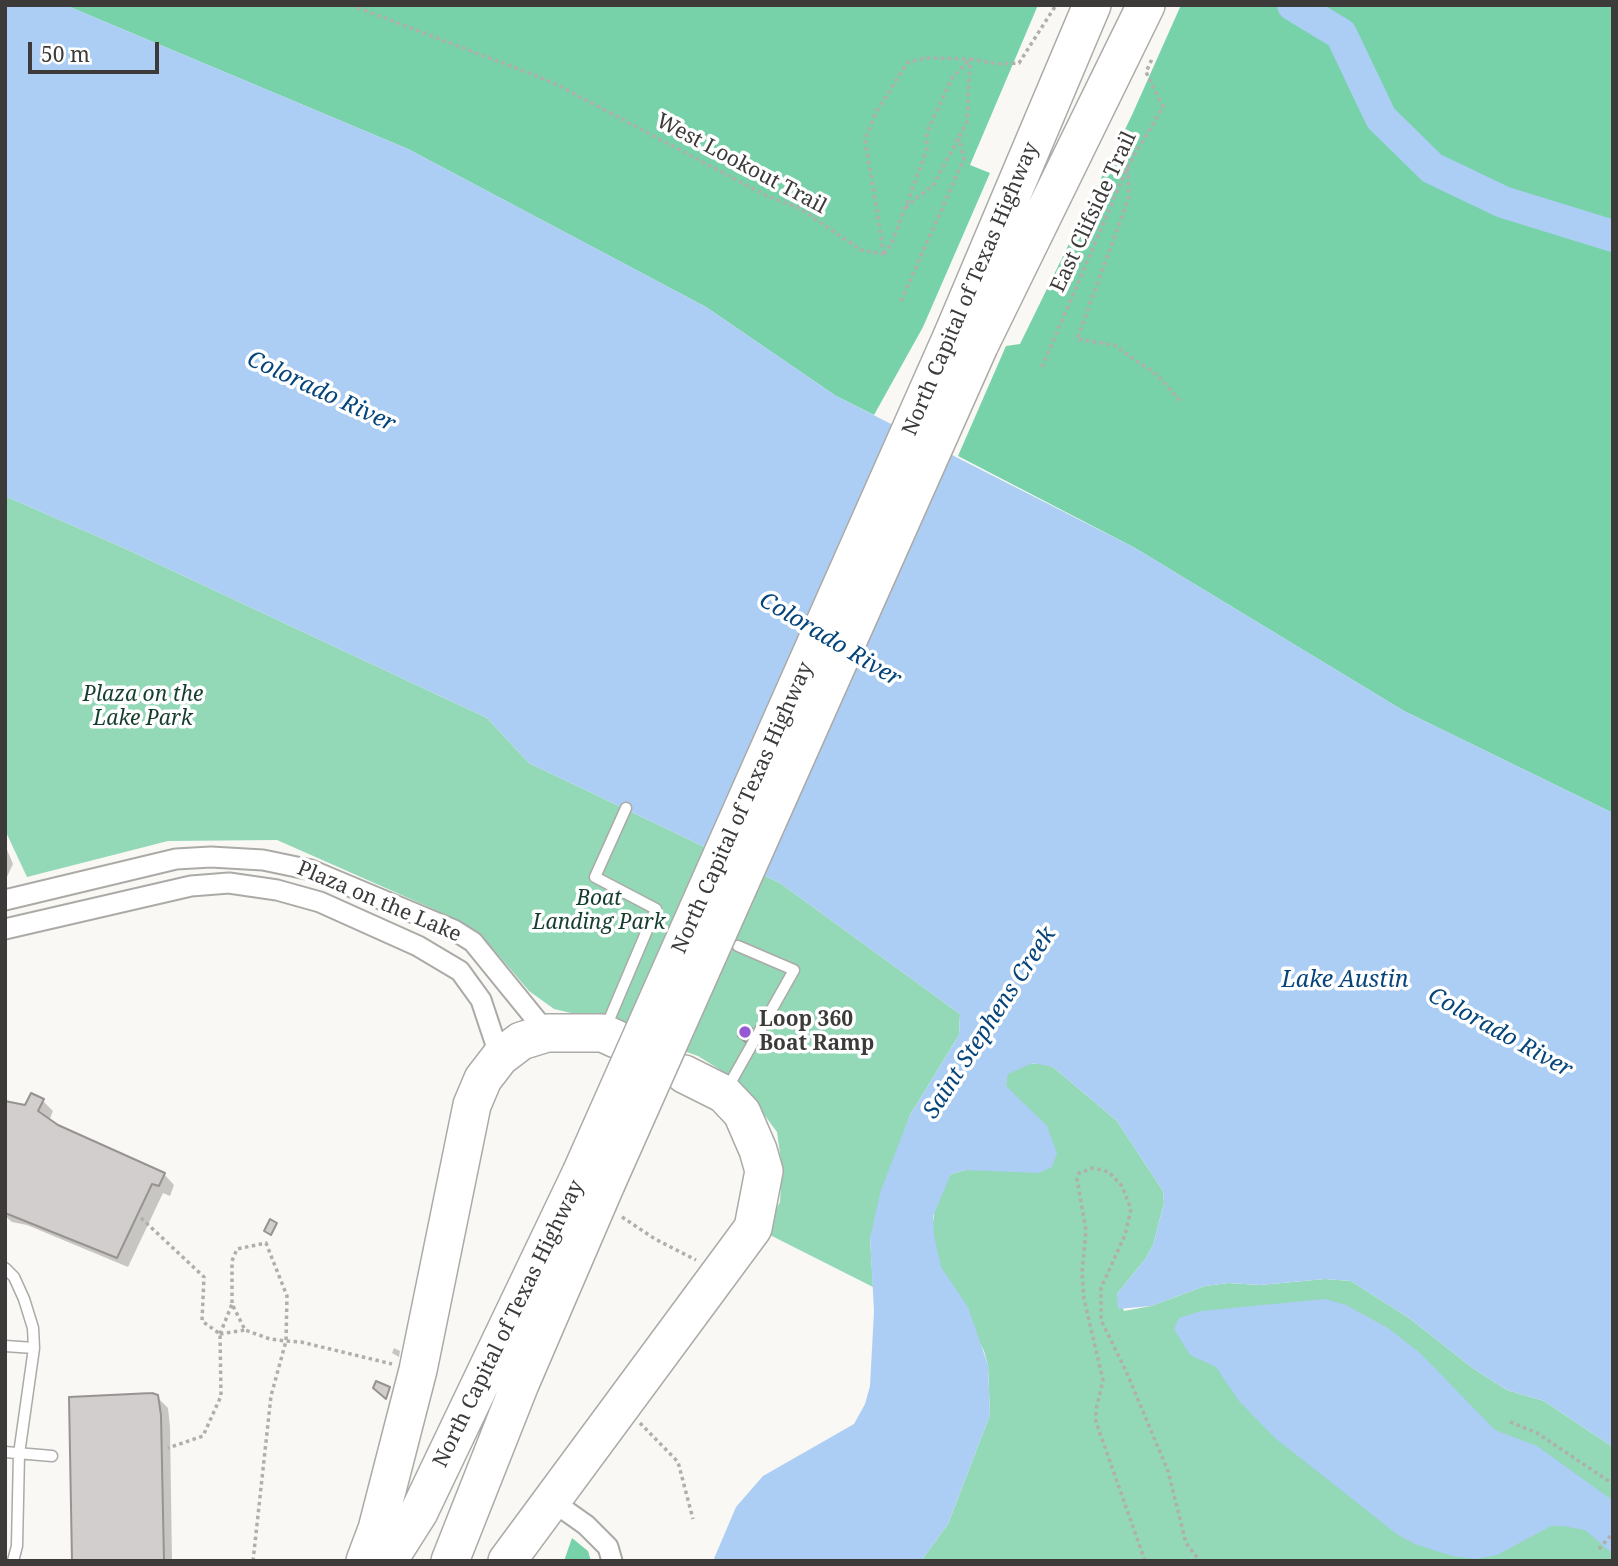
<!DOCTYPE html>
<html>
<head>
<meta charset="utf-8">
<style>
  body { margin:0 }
  #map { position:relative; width:1618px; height:1566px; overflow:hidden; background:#f9f8f4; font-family:"Noto Serif",serif }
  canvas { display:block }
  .frame { position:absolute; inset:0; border:7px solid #3c3b3a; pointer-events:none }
  .scale { position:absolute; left:28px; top:42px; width:131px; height:32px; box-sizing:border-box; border:4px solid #3c3b3a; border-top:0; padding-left:9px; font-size:21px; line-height:24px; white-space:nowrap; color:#3c3b3a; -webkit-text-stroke:5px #fff; paint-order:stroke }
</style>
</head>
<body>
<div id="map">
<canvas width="1618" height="1566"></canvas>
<div class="frame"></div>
<div class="scale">50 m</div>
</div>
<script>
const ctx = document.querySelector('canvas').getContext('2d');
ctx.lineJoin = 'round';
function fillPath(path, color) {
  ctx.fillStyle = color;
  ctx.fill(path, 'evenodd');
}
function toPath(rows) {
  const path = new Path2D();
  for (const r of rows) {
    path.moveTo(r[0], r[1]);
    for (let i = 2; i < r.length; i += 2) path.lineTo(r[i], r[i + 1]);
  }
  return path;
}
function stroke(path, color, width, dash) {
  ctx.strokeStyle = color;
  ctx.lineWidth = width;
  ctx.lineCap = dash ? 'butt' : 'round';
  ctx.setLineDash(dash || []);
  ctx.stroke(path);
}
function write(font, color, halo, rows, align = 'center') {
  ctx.font = font + ' "Noto Serif",serif';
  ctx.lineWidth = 7;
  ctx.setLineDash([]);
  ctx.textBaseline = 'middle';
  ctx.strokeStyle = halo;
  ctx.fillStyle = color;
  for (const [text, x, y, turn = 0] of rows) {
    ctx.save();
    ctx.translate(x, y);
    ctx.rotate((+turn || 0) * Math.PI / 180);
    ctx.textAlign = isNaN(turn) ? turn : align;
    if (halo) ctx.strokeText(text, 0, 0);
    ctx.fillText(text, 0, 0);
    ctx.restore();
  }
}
const green = toPath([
  [5,496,124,548,487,718,529,763,780,883,960,1014,959,1035,910,1115,870,1238,873,1287,764,1232,780,1202,782,1168,777,1132,751,1097,722,1071,698,1056,584,1016,554,1009,529,991,494,950,449,916,277,840,168,841,27,877,5,830],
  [1041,1063,1053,1067,1117,1121,1163,1191,1164,1203,1153,1245,1146,1258,1117,1294,1124,1311,1151,1306,1205,1286,1228,1283,1260,1285,1325,1279,1351,1281,1409,1318,1474,1369,1507,1390,1544,1401,1613,1447,1613,1561,921,1561,948,1524,990,1415,988,1365,984,1351,940,1268,932,1233,934,1213,946,1181,951,1174,966,1170,1012,1094,1006,1086,1007,1074,1025,1064]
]);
const forest = toPath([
  [65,5,1038,5,970,165,990,173,923,327,874,415,836,396,706,307,408,149],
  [1181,5,1613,5,1613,813,1404,711,1135,548,958,456,1006,346,1020,344,1132,115],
  [572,1538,588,1551,591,1561,564,1561]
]);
const water = toPath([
  [5,5,65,5,408,149,706,307,836,396,1135,548,1404,711,1613,813,1613,1447,1544,1401,1507,1390,1474,1369,1409,1318,1351,1281,1325,1279,1260,1285,1228,1283,1205,1286,1151,1306,1118,1309,1117,1294,1146,1258,1153,1245,1164,1203,1163,1191,1117,1121,1053,1067,1033,1063,1008,1074,1006,1086,1047,1126,1057,1153,1052,1167,1039,1173,966,1170,951,1174,933,1216,934,1235,941,1267,968,1307,988,1365,990,1415,948,1524,921,1561,713,1561,736,1507,763,1476,854,1424,865,1404,870,1386,874,1311,870,1238,881,1190,910,1115,959,1035,960,1014,780,883,529,763,487,718,124,548,5,496],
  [1325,1299,1346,1305,1388,1328,1420,1353,1495,1430,1537,1446,1608,1497,1613,1501,1613,1554,1585,1530,1563,1526,1551,1526,1497,1555,1476,1559,1452,1556,1415,1544,1398,1535,1275,1438,1239,1401,1216,1367,1190,1355,1174,1329,1179,1318,1201,1311]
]);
const shadow = toPath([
  [5,845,13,864,5,881],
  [43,1101,53,1111,49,1121,164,1174,174,1185,170,1196,163,1193,128,1267,27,1225,12,1222,5,1216,5,1103,26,1107],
  [394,1348,400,1351,399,1357,392,1353],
  [157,1397,168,1408,170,1427,172,1561,74,1561],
  [5,1535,7,1537,7,1551,5,1551]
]);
const river = toPath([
  [1293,5,1341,34,1381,118,1432,168,1503,202,1613,236]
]);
const building = toPath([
  [743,1026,752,1028,747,1043,738,1036,743,1026],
  [31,1093,44,1099,38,1111,58,1125,165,1173,159,1186,152,1184,117,1258,5,1213,5,1101,25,1105,31,1093],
  [270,1219,277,1223,271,1235,264,1231,270,1219],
  [376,1381,390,1387,386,1399,373,1388,376,1381],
  [152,1393,158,1395,161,1415,164,1561,72,1561,69,1397,152,1393]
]);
const path = toPath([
  [351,5,552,82,765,195,799,208,861,250,884,254],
  [1128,168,1129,197,1077,339,1114,345,1157,375,1182,403],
  [884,254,865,140,876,112,907,63,925,58,970,59,967,122,934,184,905,208],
  [884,254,891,245,927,150,927,132,952,78,970,59,999,64,1019,63,1056,5],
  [901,301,964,159,959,138],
  [1042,367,1128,166,1163,107,1146,72,1152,59],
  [622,1217,655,1239,696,1260],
  [141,1218,204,1277,202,1321,220,1334,221,1396,203,1436,168,1448],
  [220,1334,232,1304],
  [220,1334,245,1330],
  [1510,1422,1537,1433,1613,1484],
  [640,1423,678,1462,693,1519],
  [1599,1549,1613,1533],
  [253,1561,271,1396,286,1341,287,1296,266,1243,237,1249,232,1261,232,1304,245,1330,270,1339,286,1341,301,1342,392,1364],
  [1145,1561,1096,1422,1096,1410,1103,1380,1084,1299,1082,1273,1086,1230,1077,1179,1079,1173,1093,1168,1109,1172,1122,1186,1131,1209,1125,1235,1101,1288,1101,1320,1126,1371,1168,1471,1186,1543,1200,1561]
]);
const lane = toPath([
  [606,1027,656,909,595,877,626,808],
  [728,1087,794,970,738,946],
  [5,1268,14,1277,24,1299,33,1328,34,1348,19,1454,17,1546,13,1561],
  [5,1346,34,1348],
  [5,1452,52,1456]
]);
const street = toPath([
  [5,900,176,859,211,857,263,860,311,870,454,930,473,942,547,1033],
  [5,929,191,886,229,883,277,890,320,902,418,946,460,971,481,1000,500,1057],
  [552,1501,586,1525,608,1547,612,1561]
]);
const highway = toPath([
  [953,334,1092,5],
  [979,346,1146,5],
  [365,1561,377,1529,418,1370,472,1105,483,1079,500,1057,521,1041,547,1033,603,1033,616,1039],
  [388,1561,419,1512,581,1173],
  [450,1561,520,1384,606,1184],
  [507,1561,753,1228,764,1171,758,1150,742,1113,724,1094,684,1074]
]);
const highwayBridge = toPath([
  [581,1173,953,334],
  [606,1184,979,346]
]);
const markers = [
  [745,1032,7,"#965bd2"]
];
const streetNames = [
  ["West Lookout Trail",741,164,28],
  ["East Clifside Trail",1094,212,-65],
  ["North Capital of Texas Highway",971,289,-67],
  ["North Capital of Texas Highway",743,808,-66],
  ["Plaza on the Lake",379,902,23],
  ["North Capital of Texas Highway",509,1324,-64]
];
const parkNames = [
  ["Plaza on the",143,695],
  ["Lake Park",143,719],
  ["Boat",599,899],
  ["Landing Park",599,923]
];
const poiNames = [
  ["Loop 360",759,1020],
  ["Boat Ramp",759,1044]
];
const waterNames = [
  ["Colorado River",321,392,25],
  ["Colorado River",830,640,31],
  ["Lake Austin",1345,980],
  ["Saint Stephens Creek",990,1023,-57],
  ["Colorado River",1500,1033,29]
];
fillPath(green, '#93d8b7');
fillPath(forest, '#77d2a9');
fillPath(water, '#accef4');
fillPath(shadow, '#0003');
stroke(river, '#accef4', 32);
fillPath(building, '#d2cecd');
stroke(building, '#979391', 2);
stroke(lane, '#abaaa7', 13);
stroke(street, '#abaaa7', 23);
stroke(highway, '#abaaa7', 40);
stroke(path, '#b0afac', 3.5, [3.5, 3.5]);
stroke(lane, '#fff', 10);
stroke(street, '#fff', 19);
stroke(highway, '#fff', 37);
stroke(highwayBridge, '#abaaa7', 40, []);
stroke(highwayBridge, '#fff', 37);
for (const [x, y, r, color] of markers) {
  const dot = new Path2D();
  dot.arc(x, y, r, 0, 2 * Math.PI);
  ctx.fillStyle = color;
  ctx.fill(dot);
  stroke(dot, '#fff', 2.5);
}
write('21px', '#3c3b3a', '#fff', streetNames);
write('italic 21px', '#163e2e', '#fff', parkNames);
write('bold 21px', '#3c3b3a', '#fff', poiNames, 'left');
write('italic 23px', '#05457b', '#fff', waterNames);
</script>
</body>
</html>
